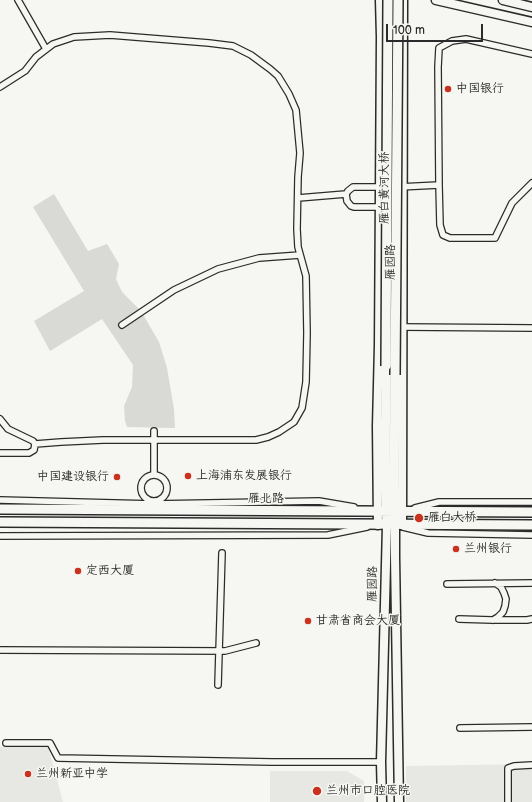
<!DOCTYPE html>
<html>
<head>
<meta charset="utf-8">
<style>
  body { margin:0 }
  #map { position:relative; width:532px; height:802px; overflow:hidden; background:#f6f6f2; font-family:"Balsamiq Sans",sans-serif }
  canvas { display:block }
  .scale { position:absolute; left:386px; top:24px; width:97px; height:18px; box-sizing:border-box; border:2px solid #2b2b2b; border-top:0; padding-left:5px; font-size:12px; line-height:14px; white-space:nowrap; color:#2b2b2b; -webkit-text-stroke:3px #f6f6f2; paint-order:stroke }
</style>
</head>
<body>
<div id="map">
<canvas width="532" height="802"></canvas>
<div class="scale">100 m</div>
</div>
<script>
const ctx = document.querySelector('canvas').getContext('2d');
ctx.lineJoin = 'round';
function fillPath(path, color) {
  ctx.fillStyle = color;
  ctx.fill(path, 'evenodd');
}
function toPath(rows) {
  const path = new Path2D();
  for (const r of rows) {
    if (r.length === 3) {
      path.moveTo(r[0] + r[2], r[1]);
      path.arc(r[0], r[1], r[2], 0, 2 * Math.PI);
      continue;
    }
    path.moveTo(r[0], r[1]);
    for (let i = 2; i < r.length; i += 2) path.lineTo(r[i], r[i + 1]);
  }
  return path;
}
function stroke(path, color, width, dash) {
  ctx.strokeStyle = color;
  ctx.lineWidth = width;
  ctx.lineCap = dash ? 'butt' : 'round';
  ctx.setLineDash(dash || []);
  ctx.stroke(path);
}
function write(font, color, halo, rows, align = 'center') {
  ctx.font = font + ' "Balsamiq Sans","LXGW WenKai TC",sans-serif';
  ctx.lineWidth = 3;
  ctx.setLineDash([]);
  ctx.textBaseline = 'middle';
  ctx.strokeStyle = halo;
  ctx.fillStyle = color;
  for (const [text, x, y, turn = 0] of rows) {
    ctx.save();
    ctx.translate(x, y);
    ctx.rotate((+turn || 0) * Math.PI / 180);
    ctx.textAlign = isNaN(turn) ? turn : align;
    if (halo) ctx.strokeText(text, 0, 0);
    ctx.fillText(text, 0, 0);
    ctx.restore();
  }
}
const built = toPath([
  [48,746,63,802,0,802,0,747],
  [532,764,532,802,406,802,406,766],
  [270,771,347,771,364,781,364,802,270,802]
]);
const green = toPath([
  [54,194,88,251,107,244,119,264,116,279,122,292,141,311,159,342,167,368,174,409,175,428,127,427,125,421,124,406,132,387,133,365,102,319,50,351,34,321,84,291,33,207]
]);
const street = toPath([
  [18,0,46,49],
  [0,87,25,71,36,57,53,44,74,37,110,35,209,43,233,46,251,55,270,69,278,76,289,94,296,110,300,153,298,177,297,229,298,247,306,276,307,333,306,382,302,408,294,422,279,432,268,437,256,440,103,440,61,442,35,444],
  [439,185,440,225,443,235,450,238,495,238,512,203,532,183],
  [399,187,439,185,438,67,439,48,452,41,466,39,532,54],
  [298,198,346,194],
  [380,207,354,207,351,206,347,201,346,194,348,191,353,187,383,187],
  [122,325,174,290,218,269,259,258,300,255],
  [402,327,532,328],
  [0,419,8,429,33,441,35,444,34,450,29,453,0,453],
  [154,475,154,431],
  [154,488,13],
  [0,500,153,504,319,501,354,507],
  [415,508,439,502,532,502],
  [403,527,428,533,532,535],
  [0,536,328,535,367,527],
  [447,584,532,583],
  [459,619,492,620,527,620,532,619],
  [493,620,498,617,503,612,505,606,506,599,504,593,501,587,495,583],
  [0,650,225,651,256,643],
  [218,685,222,553],
  [460,728,532,727],
  [6,743,50,743,58,758,272,762,381,762],
  [508,802,508,768,514,766,532,765]
]);
const secondary = toPath([
  [436,0,532,22],
  [503,0,532,7],
  [395,512,395,557,399,802],
  [378,525,377,426,379,345,381,37,380,0],
  [402,525,403,0],
  [382,802,381,762,387,525]
]);
const primary = toPath([
  [386,366,385,479,387,525],
  [0,509,532,512],
  [395,512,394,480,395,375],
  [0,522,532,525]
]);
const primaryBridge = toPath([
  [386,366,388,0],
  [395,375,398,0]
]);
const markers = [
  [448,89,4,"#c8321e"],
  [188,476,4,"#c8321e"],
  [117,477,4,"#c8321e"],
  [419,518,5,"#c8321e"],
  [456,549,4,"#c8321e"],
  [78,571,4,"#c8321e"],
  [308,621,4,"#c8321e"],
  [28,774,4,"#c8321e"],
  [317,791,5,"#c8321e"]
];
const poiNames = [
  ["中国银行",456,89],
  ["上海浦东发展银行",196,476],
  ["中国建设银行",109,477,"right"],
  ["雁白大桥",428,518],
  ["兰州银行",464,549],
  ["定西大厦",86,571],
  ["甘肃省商会大厦",316,621],
  ["兰州新亚中学",36,774],
  ["兰州市口腔医院",326,791]
];
const streetNames = [
  ["雁白黄河大桥",385,188,-90],
  ["雁园路",391,262,-90],
  ["雁北路",266,499],
  ["雁园路",373,584,-89]
];
fillPath(built, '#e7e7e3');
fillPath(green, '#d9d9d5');
stroke(street, '#2b2b2b', 8);
stroke(secondary, '#2b2b2b', 11);
stroke(primary, '#2b2b2b', 12);
stroke(street, '#f6f6f2', 5.5);
stroke(secondary, '#f6f6f2', 8);
stroke(primary, '#f6f6f2', 9);
stroke(primaryBridge, '#2b2b2b', 12, []);
stroke(primaryBridge, '#f6f6f2', 9);
for (const [x, y, r, color] of markers) {
  const dot = new Path2D();
  dot.arc(x, y, r, 0, 2 * Math.PI);
  ctx.fillStyle = color;
  ctx.fill(dot);
  stroke(dot, '#f6f6f2', 1.5);
}
write('12px', '#2b2b2b', '#f6f6f2', poiNames, 'left');
write('12px', '#2b2b2b', '#f6f6f2', streetNames);
</script>
</body>
</html>
